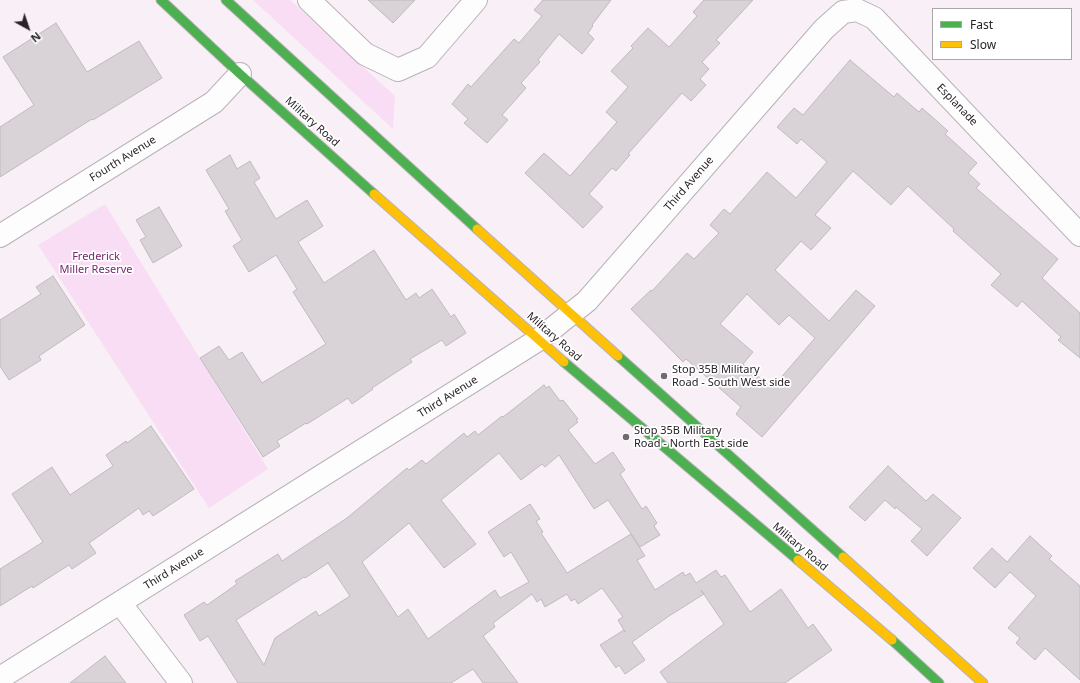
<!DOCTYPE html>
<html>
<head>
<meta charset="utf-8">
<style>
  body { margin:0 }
  #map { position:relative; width:1080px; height:683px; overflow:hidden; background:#f8f0f6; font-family:"Noto Sans",sans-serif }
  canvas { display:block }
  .legend { position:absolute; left:932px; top:8px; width:140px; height:52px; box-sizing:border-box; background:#fff; border:1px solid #a9a7a9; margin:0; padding:5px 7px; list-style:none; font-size:12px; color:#292328 }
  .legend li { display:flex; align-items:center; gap:8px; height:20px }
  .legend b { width:20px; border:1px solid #a9a7a9 }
  .north { position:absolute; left:8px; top:8px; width:40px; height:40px; -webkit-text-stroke:3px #fff; paint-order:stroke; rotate:140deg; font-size:11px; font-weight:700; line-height:16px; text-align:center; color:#292328 }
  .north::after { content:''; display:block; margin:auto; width:14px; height:18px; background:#292328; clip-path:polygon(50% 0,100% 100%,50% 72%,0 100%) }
</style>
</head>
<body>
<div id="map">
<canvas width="1080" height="683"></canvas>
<ul class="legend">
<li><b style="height:5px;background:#4caf50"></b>Fast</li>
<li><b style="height:5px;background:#ffc107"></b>Slow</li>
</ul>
<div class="north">N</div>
</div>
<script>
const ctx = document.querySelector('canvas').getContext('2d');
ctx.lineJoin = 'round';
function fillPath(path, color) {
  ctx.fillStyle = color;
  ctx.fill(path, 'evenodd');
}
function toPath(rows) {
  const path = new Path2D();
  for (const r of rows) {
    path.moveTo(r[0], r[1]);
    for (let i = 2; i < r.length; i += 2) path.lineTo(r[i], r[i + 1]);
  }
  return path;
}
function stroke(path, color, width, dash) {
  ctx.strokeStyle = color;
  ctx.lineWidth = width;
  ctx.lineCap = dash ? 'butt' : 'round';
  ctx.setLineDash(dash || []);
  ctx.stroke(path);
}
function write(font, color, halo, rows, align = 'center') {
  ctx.font = font + ' "Noto Sans",sans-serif';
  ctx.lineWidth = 3.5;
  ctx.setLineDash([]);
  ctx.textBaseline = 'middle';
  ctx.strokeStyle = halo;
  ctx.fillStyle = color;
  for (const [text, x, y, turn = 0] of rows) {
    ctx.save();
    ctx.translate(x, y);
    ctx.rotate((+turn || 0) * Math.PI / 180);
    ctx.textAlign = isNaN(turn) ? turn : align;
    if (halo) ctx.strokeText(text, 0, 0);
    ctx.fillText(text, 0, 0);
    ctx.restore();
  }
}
const green = toPath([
  [253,0,290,0,395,96,393,129],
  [105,204,268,469,209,508,38,245]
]);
const building = toPath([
  [368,0,415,0,393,23,368,0],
  [543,0,611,0,592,25,593,26,588,33,594,39,582,54,559,34,538,60,540,62,521,83,526,88,502,115,508,120,487,143,464,123,468,119,452,104,468,84,471,87,514,39,519,43,542,16,534,10,543,0],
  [704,0,753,0,716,40,720,43,702,62,709,69,700,79,706,85,691,101,682,93,628,154,630,155,616,171,612,168,589,194,603,207,583,228,525,173,544,153,570,176,617,122,606,112,628,87,611,71,633,48,631,46,648,28,669,47,697,16,693,12,704,0],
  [56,23,87,72,139,41,162,78,93,120,92,119,0,177,0,127,34,105,3,57,56,23],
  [850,60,894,97,897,93,919,112,922,108,948,131,945,134,977,163,968,173,980,184,976,188,1058,259,1042,278,1080,313,1080,358,1058,340,1061,337,1022,301,1017,307,991,285,1001,274,953,231,954,229,908,186,891,205,853,171,815,215,831,228,811,250,801,241,775,270,829,321,856,290,875,306,762,437,736,414,741,407,686,359,683,362,631,309,651,290,652,291,687,253,694,259,719,233,710,225,724,209,730,214,767,172,796,198,827,162,801,139,797,144,777,127,794,108,803,115,850,60],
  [747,294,779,325,789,315,815,338,772,388,743,364,753,352,720,324,747,294],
  [230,155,237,169,250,161,260,178,254,182,276,219,307,200,323,226,298,242,324,283,374,250,406,300,416,293,419,298,432,289,451,317,454,314,466,333,446,346,442,340,410,359,412,362,372,388,373,389,352,404,348,398,307,424,306,423,277,441,280,446,263,457,200,358,219,346,229,360,242,352,262,383,326,344,293,292,297,289,276,255,249,272,233,246,242,240,225,211,229,209,206,170,230,155],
  [159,207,182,246,153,263,140,240,146,237,136,220,159,207],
  [53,276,85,325,39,356,41,360,9,380,0,366,0,320,41,294,36,287,53,276],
  [544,385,546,388,549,386,560,401,563,400,578,419,576,420,578,422,568,430,595,464,613,452,625,470,620,474,642,509,646,506,657,523,654,526,660,535,640,547,608,500,594,509,559,455,545,467,542,464,521,480,499,453,441,500,476,544,444,568,409,523,362,562,398,617,408,609,428,639,495,590,500,598,529,582,511,552,504,557,488,532,530,504,540,519,536,521,543,532,541,533,567,573,631,534,645,556,637,560,655,590,683,572,685,576,690,573,696,583,716,570,721,577,725,575,750,612,781,589,808,628,813,624,832,650,785,683,668,683,660,672,724,624,701,590,704,594,669,616,632,642,645,660,625,674,619,665,616,668,600,645,624,630,625,632,618,620,623,617,602,588,578,604,575,599,571,601,567,594,545,607,541,599,537,602,532,594,493,623,495,627,483,636,518,683,483,683,473,669,451,683,238,683,208,636,200,641,184,615,204,602,207,605,237,584,235,581,278,554,282,561,347,518,407,468,409,470,422,460,426,464,464,433,467,437,475,431,478,435,502,416,503,417,544,385],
  [328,563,350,596,319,616,316,611,275,638,264,665,236,620,304,577,305,578,328,563],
  [151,426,194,489,153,516,149,511,143,515,139,508,89,543,96,553,72,569,69,565,33,588,32,586,0,606,0,569,43,542,12,494,52,467,70,495,113,466,106,455,126,441,127,443,151,426],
  [888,466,926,501,933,494,961,518,927,556,911,541,922,529,896,507,895,509,885,500,865,521,849,507,888,466],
  [1030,536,1052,556,1049,559,1080,586,1080,680,1045,648,1035,660,1016,643,1020,638,1008,628,1036,596,1010,572,995,588,973,568,992,548,1007,562,1030,536],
  [105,656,126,683,70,683,105,656]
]);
const street = toPath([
  [309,0,365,54,398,70,427,57,476,0],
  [0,236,214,102,240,74],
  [120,603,181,683],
  [0,678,538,340,587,301,824,29,843,12,857,10,874,18,1080,235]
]);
const fast = toPath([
  [161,0,240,74,374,194],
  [226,0,477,229],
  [618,356,843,557],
  [564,362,798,560],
  [892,640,939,683]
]);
const slow = toPath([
  [374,194,564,362],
  [477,229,618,356],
  [843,557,983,683],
  [798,560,892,640]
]);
const markers = [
  [664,376,4,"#716b70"],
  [626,437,4,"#716b70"]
];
const streetNames = [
  ["Esplanade",957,105,46],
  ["Military Road",312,122,42],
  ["Fourth Avenue",123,159,-32],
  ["Third Avenue",689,184,-49],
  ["Military Road",554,337,41],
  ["Third Avenue",448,397,-32],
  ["Military Road",800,547,40],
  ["Third Avenue",174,569,-32]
];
const parkNames = [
  ["Frederick",96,257],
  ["Miller Reserve",96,270]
];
const poiNames = [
  ["Stop 35B Military",672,370],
  ["Road - South West side",672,383],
  ["Stop 35B Military",634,431],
  ["Road - North East side",634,444]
];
fillPath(green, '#f9ddf4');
fillPath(building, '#d9d3d8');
stroke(building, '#bfbabe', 1);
stroke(street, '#b8b2b7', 24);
stroke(fast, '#b8b2b7', 11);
stroke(slow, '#b8b2b7', 11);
stroke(street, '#fefdfe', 22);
stroke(fast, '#4caf50', 9);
stroke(slow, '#ffc107', 9);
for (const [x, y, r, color] of markers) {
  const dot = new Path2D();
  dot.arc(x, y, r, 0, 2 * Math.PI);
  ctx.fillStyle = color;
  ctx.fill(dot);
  stroke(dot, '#fff', 1.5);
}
write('11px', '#292328', '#fff', streetNames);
write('11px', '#75266e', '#fff', parkNames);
write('11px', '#292328', '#fff', poiNames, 'left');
</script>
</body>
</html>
